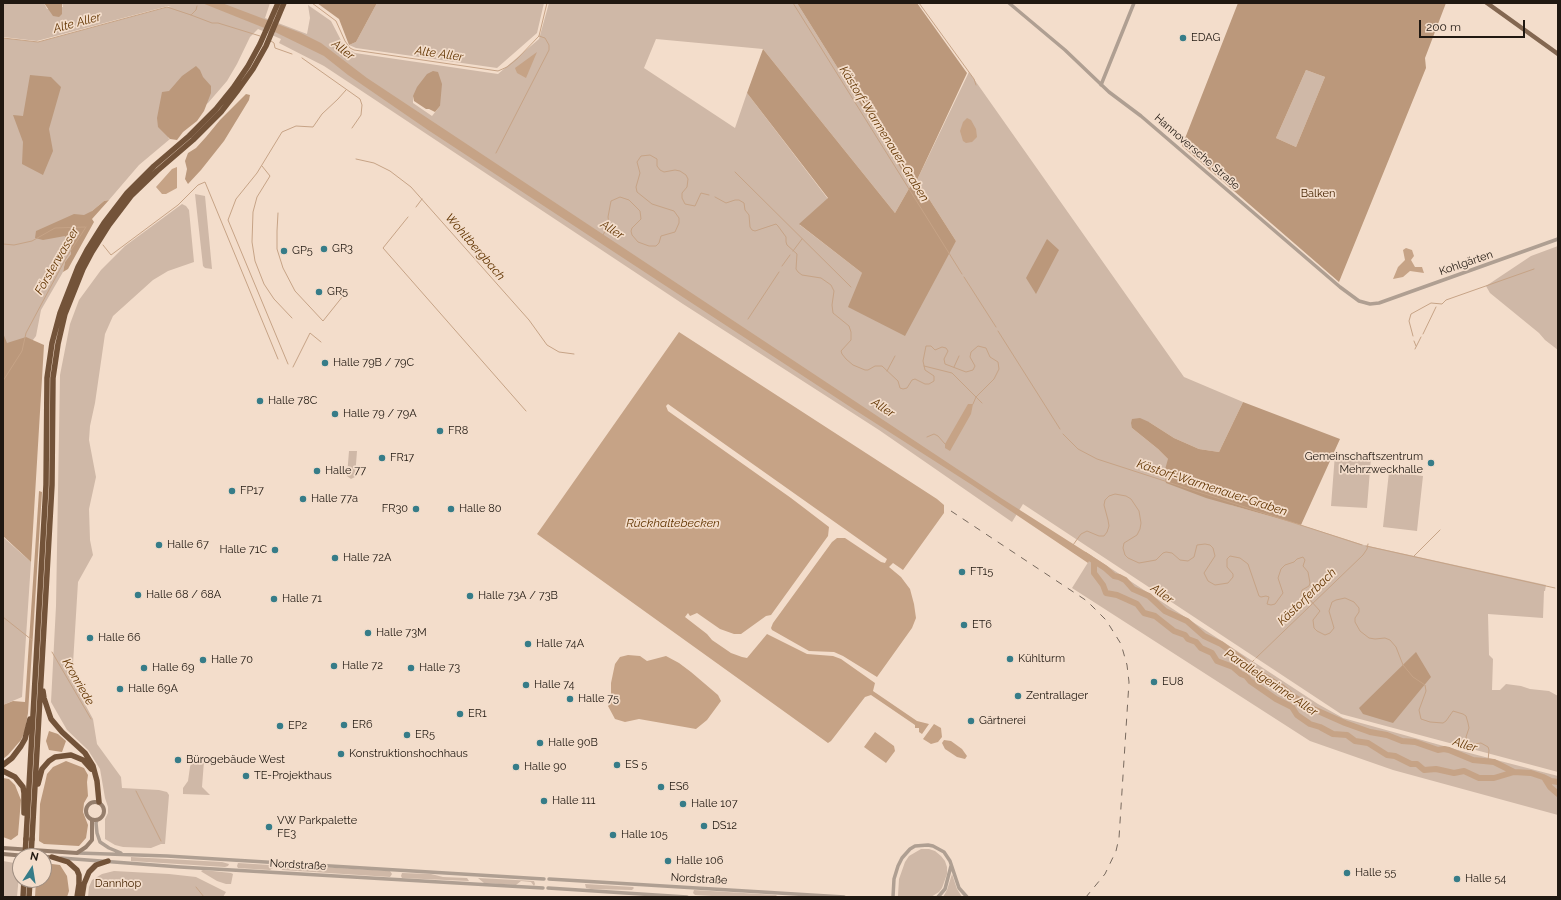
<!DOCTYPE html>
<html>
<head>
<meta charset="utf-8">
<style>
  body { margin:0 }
  #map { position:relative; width:1561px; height:900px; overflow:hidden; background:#f3ddcb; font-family:Raleway,sans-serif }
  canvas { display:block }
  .frame { position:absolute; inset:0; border:4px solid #201811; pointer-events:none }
  .north { position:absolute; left:12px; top:848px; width:40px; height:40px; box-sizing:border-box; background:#f3ddcb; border:1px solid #9f8e81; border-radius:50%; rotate:12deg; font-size:11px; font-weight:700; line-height:16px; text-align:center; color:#201811 }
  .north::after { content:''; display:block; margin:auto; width:14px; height:18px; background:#367c88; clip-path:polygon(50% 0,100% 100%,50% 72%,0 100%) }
  .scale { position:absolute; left:1419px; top:20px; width:106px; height:18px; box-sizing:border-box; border:2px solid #201811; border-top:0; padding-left:5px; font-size:12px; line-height:14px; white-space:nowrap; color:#201811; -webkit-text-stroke:3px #f3ddcb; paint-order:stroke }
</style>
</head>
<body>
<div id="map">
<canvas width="1561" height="900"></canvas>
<div class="frame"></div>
<div class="north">N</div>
<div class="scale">200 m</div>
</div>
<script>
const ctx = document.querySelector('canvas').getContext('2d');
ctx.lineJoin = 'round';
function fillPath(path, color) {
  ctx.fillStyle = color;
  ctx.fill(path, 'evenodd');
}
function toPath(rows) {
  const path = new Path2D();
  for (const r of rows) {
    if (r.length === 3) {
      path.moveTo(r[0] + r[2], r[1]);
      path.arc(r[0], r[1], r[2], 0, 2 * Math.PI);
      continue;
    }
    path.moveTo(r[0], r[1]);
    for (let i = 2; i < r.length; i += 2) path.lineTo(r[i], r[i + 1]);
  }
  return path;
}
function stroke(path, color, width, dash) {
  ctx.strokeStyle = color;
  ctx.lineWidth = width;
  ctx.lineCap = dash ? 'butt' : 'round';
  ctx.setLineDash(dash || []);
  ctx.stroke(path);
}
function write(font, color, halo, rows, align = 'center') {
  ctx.font = font + ' Raleway,sans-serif';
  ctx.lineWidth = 3.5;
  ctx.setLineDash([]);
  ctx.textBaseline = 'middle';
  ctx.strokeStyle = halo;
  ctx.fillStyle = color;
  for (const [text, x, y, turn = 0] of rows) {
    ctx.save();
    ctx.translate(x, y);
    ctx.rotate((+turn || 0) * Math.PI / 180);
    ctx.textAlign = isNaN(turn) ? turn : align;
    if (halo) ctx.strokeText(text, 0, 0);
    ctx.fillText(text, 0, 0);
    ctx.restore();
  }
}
const green = toPath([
  [3,3,44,3,47,9,63,7,62,3,270,3,265,18,307,34,310,18,308,5,331,21,344,46,355,53,498,74,539,39,549,3,797,3,911,185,895,213,763,49,656,39,644,68,735,128,747,93,828,199,800,225,862,273,956,241,917,180,969,72,1184,377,1243,402,1219,452,1199,449,1174,438,1149,422,1132,428,1158,449,1168,459,1231,505,1301,525,1364,545,1546,585,1545,591,1544,591,1543,618,1488,614,1489,655,1493,659,1492,690,1500,690,1506,684,1521,686,1530,689,1549,691,1558,696,1558,772,1341,714,1023,504,1012,522,879,430,683,304,324,66,279,43,281,39,258,29,250,37,237,64,227,81,208,103,186,118,168,138,170,139,139,165,109,200,104,201,92,211,71,246,71,254,65,262,63,272,41,310,36,336,20,357,3,349,3,38,38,42,171,6,168,6,37,41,3,37],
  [413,96,440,106,432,116,413,103],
  [377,3,544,3,537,33,497,68,356,48,349,45,356,42],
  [1306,70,1325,77,1296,147,1276,138],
  [195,194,205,196,212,269,205,268,203,266],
  [182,204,186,206,189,210,194,262,168,271,153,280,113,316,105,334,95,403,90,426,89,440,96,477,89,509,90,540,93,555,78,582,72,680,93,719,97,744,121,777,122,788,159,790,167,792,169,795,165,844,161,844,151,848,123,847,115,845,105,839,105,819,108,813,108,807,105,798,100,769,88,750,67,730,51,702,56,606,60,375,70,324,79,300,101,270,125,246],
  [1558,246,1558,350,1545,340,1539,333,1490,293,1486,286,1531,256],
  [349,451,357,451,355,477,351,479,347,476],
  [1335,454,1371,457,1367,508,1331,506],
  [1389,472,1423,476,1417,531,1383,527],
  [3,537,31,562,22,697,3,705],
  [1092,556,1318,704,1343,718,1458,750,1558,776,1558,815,1393,770,1310,741,1072,588],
  [192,761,204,761,202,787,210,795,183,794,183,788,188,781,190,767],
  [921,849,929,849,935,851,941,856,945,861,947,867,947,874,942,888,939,892,931,897,898,896,899,879,905,862,909,856],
  [131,857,222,862,229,864,228,866,225,867,131,861],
  [3,861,20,864,17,897,3,897],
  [238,863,270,865,273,868,270,870,238,868,237,866],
  [284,865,390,871,392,874,390,877,282,870,281,867],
  [203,870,231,873,233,874,231,884,226,884,217,881,202,872,201,871],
  [114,871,169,874,196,877,226,892,223,897,88,897,89,887,92,880,102,874],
  [402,873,431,874,443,877,467,878,469,881,402,878,401,876],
  [952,874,957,889,962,897,943,897,947,890],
  [478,878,534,881,535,884,534,886,531,882,521,881,516,885,484,883],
  [585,884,633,887,634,888,632,890,591,889,586,888],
  [694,890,776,895,778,897,729,897,695,895,693,893]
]);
const forest = toPath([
  [44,3,62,3,62,14,59,17,53,16],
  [317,3,377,3,356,42,349,45,339,19],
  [797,3,917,3,967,73,917,180,956,241,905,336,848,307,862,273,799,224,828,198,747,93,763,49,895,213,911,185],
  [1238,3,1446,3,1425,58,1426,68,1339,282,1182,146],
  [1306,70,1325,77,1296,147,1276,138],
  [196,66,200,70,203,77,211,86,211,93,204,111,197,121,183,132,177,140,170,139,158,127,157,118,162,92,169,91,182,76],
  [433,71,438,72,442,84,440,106,435,112,429,109,426,109,414,101,413,96,417,87,427,74],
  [30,75,51,77,61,87,49,129,53,151,43,175,22,164,23,142,13,115,23,116],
  [246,94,250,95,249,100,224,141,201,170,188,184,185,179,187,169,185,161,188,153,196,148,206,137,220,120],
  [109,200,92,219,94,222,68,269,63,272,65,262,71,254,71,245,75,239,70,237,66,240,65,236,43,240,35,238,36,231,74,214,84,215,92,211,104,201],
  [1047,239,1059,250,1036,294,1026,278],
  [3,333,7,343,26,337,44,345,31,562,3,536],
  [1243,402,1340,439,1301,525,1206,498,1166,483,1164,473,1168,459,1158,449,1132,428,1131,423,1132,419,1140,418,1149,422,1174,438,1199,449,1219,452],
  [39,491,42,492,28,713,25,731,21,740,8,755,3,759,3,705,13,701,25,702],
  [1416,652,1431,677,1393,723,1363,714,1359,708],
  [49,731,58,734,66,741,62,752,49,750,46,741],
  [66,761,84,768,88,775,87,782,88,796,84,803,83,812,88,825,86,838,79,846,44,844,39,841,40,804,45,783,47,774,53,767],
  [3,778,9,779,15,785,21,800,18,835,11,840,3,837],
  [44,863,60,865,67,876,69,891,67,897,35,897,36,880,44,880]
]);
const water = toPath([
  [202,3,222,3,301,33,321,43,367,78,1001,498,1092,556,1088,563,972,485,855,410,428,130,348,75,324,56,277,33],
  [537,52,526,78,517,73,515,68],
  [967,118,971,120,976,129,977,137,972,142,966,143,963,141,960,131,963,122],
  [177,167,177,188,166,194,162,194,156,187,172,169],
  [1406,248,1412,250,1414,256,1411,260,1415,267,1422,267,1424,273,1410,271,1403,277,1393,279,1398,267,1405,260,1403,250],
  [679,332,937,499,944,505,944,513,903,570,893,563,889,567,901,577,910,589,914,604,916,618,912,628,877,677,843,656,834,652,809,651,772,630,771,628,773,623,832,542,837,538,845,538,881,562,885,563,887,559,668,404,666,406,668,411,791,498,829,527,828,536,771,615,766,616,741,634,734,634,720,629,697,613,690,616,688,613,685,617,707,634,712,640,731,653,742,657,747,658,767,634,807,654,833,656,841,659,875,683,873,691,917,721,929,724,922,734,919,732,919,728,915,728,915,725,871,695,865,697,831,741,828,743,537,534],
  [968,404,973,404,971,414,950,451,945,448,945,444],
  [628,655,640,656,647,661,666,656,679,663,691,672,718,695,721,701,707,720,696,729,639,719,625,722,615,719,608,706,611,703,611,683,615,664,620,657],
  [934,724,941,728,942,737,938,742,931,744,923,739],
  [875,732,894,746,895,751,886,763,864,747],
  [944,740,951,741,962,749,967,756,965,759,957,757,945,749,942,743]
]);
const stream = toPath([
  [312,3,336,21,345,41,350,48,354,50,498,71,507,67,517,59,539,36,547,3],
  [793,3,962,274],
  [919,3,974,79,976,85],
  [191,15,212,23,218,23,260,36],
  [3,38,38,42,167,7,191,15,196,10,197,6],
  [271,41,274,43,275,48,292,54],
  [302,58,360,99,362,105,361,115,352,128],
  [496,153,549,50,549,45,545,38,539,36],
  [356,159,374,163,390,171,411,187,529,320,547,345,559,352,574,354],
  [262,166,270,176,257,197,253,212,252,242,255,261,264,284,274,299,292,318],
  [735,172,851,287],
  [715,197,726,203,735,200,739,200,744,203,745,210,749,215,750,227,752,230,755,231,776,224,778,226,786,237,786,242,787,245,797,254,796,269,798,272,802,275,821,278,831,285,834,291,832,305,833,313,849,326,851,332,851,340,841,351,842,354,846,359,853,365,865,370,868,370,875,366,882,366,898,381,900,388,903,389,907,388,912,380,915,379,925,384,929,384,934,381,934,376,925,370,923,361,926,346,931,346,935,350,942,347,946,348,948,351,944,359,945,364,966,372,973,370,975,366,970,357,971,352,978,346,986,348,990,357,998,362,999,369,994,379,976,397,973,404],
  [416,207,422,199],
  [278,213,277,231,277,249,283,268,295,291,323,321,343,296],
  [408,217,383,248,526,411],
  [603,235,609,224,608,217,611,201,620,197,629,200,640,211,641,219,632,228,631,231,632,235,638,242,649,246,656,246,659,243,661,236,675,232,679,223,679,218,674,211,652,204,637,192,636,187,640,173,637,162,641,156,650,155,657,159,657,166,660,170,664,172,675,170,680,171,686,175,688,179,687,187,682,193,682,198,685,204,695,206,701,193,709,195],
  [3,244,14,245,32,241,55,228,85,227],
  [103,245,111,255,178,205,198,185,205,182,278,359],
  [793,251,802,239],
  [782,266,790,255],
  [964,277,996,327],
  [748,319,779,272],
  [998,331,1060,429],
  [1423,334,1436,307],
  [1413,336,1409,321,1411,314,1431,303,1442,304,1446,300,1534,269],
  [1414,341,1416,346],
  [1415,349,1421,337],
  [288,364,228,220,236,199,257,173,282,132,296,126,313,127,322,114,338,99,346,90],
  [924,366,952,373,982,403],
  [293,367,310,333,321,342],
  [954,367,959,356],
  [887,371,895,356],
  [3,381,22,351,26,333,66,258,86,227],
  [1063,434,1078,449,1097,459,1362,545],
  [927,437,934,434,938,436,945,444],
  [1073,545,1081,534,1087,531,1099,536,1104,536,1107,532,1109,526,1108,520,1104,505,1105,500,1109,496,1115,494,1126,496,1131,499,1139,511,1141,523,1140,529,1137,535,1124,543,1123,548,1125,555,1128,558,1139,563,1156,560,1163,553,1166,552,1172,553,1180,560,1188,561,1194,557,1197,545,1205,544,1210,545,1213,548,1215,556,1204,573,1208,581,1215,585,1228,583,1233,577,1233,574,1227,567,1227,559,1230,556,1240,558,1248,564,1259,596,1261,597,1266,596,1269,597,1267,604,1271,605,1275,604,1283,593,1278,578,1281,569,1285,565,1294,562,1297,559,1303,557,1305,560,1303,566,1308,572,1310,583,1309,586,1302,590,1301,594,1302,596,1310,600,1320,611,1313,620,1314,628,1317,631,1325,635,1330,633,1334,628,1329,611,1332,602,1336,600,1345,598,1354,602,1359,608,1359,612,1355,618,1355,622,1360,631,1369,638,1375,639,1385,638,1390,640,1396,647,1403,665,1413,677,1425,685,1426,691,1419,710,1421,719,1430,722,1443,723,1446,721,1453,711,1463,714,1466,716,1468,723,1469,728,1466,737,1467,741,1474,744,1481,743,1488,747,1489,750,1488,761],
  [1366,546,1555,588],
  [1414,556,1440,530],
  [3,617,32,640],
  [52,652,91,719],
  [1256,658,1363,555,1367,549,1368,544],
  [1248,666,1254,660],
  [136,791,161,841],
  [196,887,204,897]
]);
const river = toPath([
  [1085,555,1105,568,1114,576,1119,577,1125,580,1133,589,1149,596,1165,611,1187,621,1204,636,1221,644,1243,660,1248,666,1282,687,1294,697,1305,703,1309,707,1345,723,1370,732,1387,735,1402,741,1415,742,1438,750,1444,749,1449,750,1473,760,1494,762,1514,772,1531,773,1543,777,1551,781,1558,782],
  [1094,562,1094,573,1103,585,1106,593,1117,595,1137,604,1144,613,1155,616,1174,631,1185,635,1188,639,1196,642,1201,648,1212,653,1217,661,1233,667,1241,674,1246,676,1250,681,1276,699,1292,707,1297,715,1310,724,1320,727,1333,734,1347,735,1355,741,1368,743,1387,755,1395,756,1411,764,1417,764,1424,770,1436,769,1454,773,1464,771,1479,778,1494,778,1514,772],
  [1545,779,1550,787,1558,794]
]);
const tertiary = toPath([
  [1009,3,1065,50,1109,92,1141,116,1340,287,1359,301,1370,304,1379,303,1558,239],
  [1101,85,1134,3],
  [97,820,96,823,97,833,100,842,109,848,121,853],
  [78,853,167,856,544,879],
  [61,858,180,867,543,888],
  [549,879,844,897],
  [548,888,687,897],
  [893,897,894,879,898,866,902,858,910,849,915,846,928,845,933,846,944,852,950,861,959,888,967,897],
  [938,897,945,889,951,866]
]);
const secondary = toPath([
  [95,811,9],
  [3,848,77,853,86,847,92,840,92,820],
  [3,854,26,856],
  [44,857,52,857]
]);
const primary = toPath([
  [1487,3,1558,54]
]);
const motorway = toPath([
  [43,691,44,698,51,719,62,732,85,753,93,766,97,781,99,802],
  [3,765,12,758,21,746,25,739,30,719],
  [3,771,15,777,23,787,24,793,24,813],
  [38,784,42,769,49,761,55,757,71,755,83,760,91,769],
  [26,839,46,485,47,378,52,343,60,313,78,267,87,250,104,223,127,193,154,166,189,136,216,109,233,88,248,66,260,44,278,3],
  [32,839,52,485,53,378,58,344,65,314,83,269,92,252,109,225,131,196,157,171,193,140,221,112,238,90,253,69,266,46,284,3],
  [52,857,68,862,77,870,79,875,79,884,77,897],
  [23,897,24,880],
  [29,897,30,880],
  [82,897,84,884,89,872,96,865,108,861]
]);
const rail = toPath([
  [951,511,1087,601,1106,620,1121,644,1127,665,1129,682,1119,838,1116,851,1105,874,1086,897]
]);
const motorwayBridge = toPath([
  [25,856,26,839],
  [31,856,32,839]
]);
const markers = [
  [1183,38,4,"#367c88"],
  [324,249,4,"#367c88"],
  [284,251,4,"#367c88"],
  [319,292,4,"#367c88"],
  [325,363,4,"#367c88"],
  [260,401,4,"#367c88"],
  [335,414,4,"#367c88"],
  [440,431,4,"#367c88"],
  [382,458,4,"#367c88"],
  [1431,463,4,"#367c88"],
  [317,471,4,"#367c88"],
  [232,491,4,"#367c88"],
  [303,499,4,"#367c88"],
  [416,509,4,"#367c88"],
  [451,509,4,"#367c88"],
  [159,545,4,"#367c88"],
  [275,550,4,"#367c88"],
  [335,558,4,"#367c88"],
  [962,572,4,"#367c88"],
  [138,595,4,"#367c88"],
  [470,596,4,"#367c88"],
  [274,599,4,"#367c88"],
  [964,625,4,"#367c88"],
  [368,633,4,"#367c88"],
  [90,638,4,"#367c88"],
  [528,644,4,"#367c88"],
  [1010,659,4,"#367c88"],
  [203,660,4,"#367c88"],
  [334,666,4,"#367c88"],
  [144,668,4,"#367c88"],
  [411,668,4,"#367c88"],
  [1154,682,4,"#367c88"],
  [526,685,4,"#367c88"],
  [120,689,4,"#367c88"],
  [1018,696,4,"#367c88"],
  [570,699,4,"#367c88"],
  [460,714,4,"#367c88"],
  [971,721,4,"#367c88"],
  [344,725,4,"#367c88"],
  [280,726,4,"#367c88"],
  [407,735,4,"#367c88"],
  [540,743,4,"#367c88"],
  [341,754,4,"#367c88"],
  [178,760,4,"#367c88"],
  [617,765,4,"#367c88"],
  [516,767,4,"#367c88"],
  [246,776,4,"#367c88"],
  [661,787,4,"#367c88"],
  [544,801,4,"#367c88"],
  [683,804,4,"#367c88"],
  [704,826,4,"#367c88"],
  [269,827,4,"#367c88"],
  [613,835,4,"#367c88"],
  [668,861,4,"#367c88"],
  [1347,873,4,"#367c88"],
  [1457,879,4,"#367c88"]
];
const poiNames = [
  ["EDAG",1191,38],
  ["GR3",332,249],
  ["GP5",292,251],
  ["GR5",327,292],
  ["Halle 79B / 79C",333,363],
  ["Halle 78C",268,401],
  ["Halle 79 / 79A",343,414],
  ["FR8",448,431],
  ["Gemeinschaftszentrum",1423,457,"right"],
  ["Mehrzweckhalle",1423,470,"right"],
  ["FR17",390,458],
  ["Halle 77",325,471],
  ["FP17",240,491],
  ["Halle 77a",311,499],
  ["FR30",408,509,"right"],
  ["Halle 80",459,509],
  ["Halle 67",167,545],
  ["Halle 71C",267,550,"right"],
  ["Halle 72A",343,558],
  ["FT15",970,572],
  ["Halle 68 / 68A",146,595],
  ["Halle 73A / 73B",478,596],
  ["Halle 71",282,599],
  ["ET6",972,625],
  ["Halle 73M",376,633],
  ["Halle 66",98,638],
  ["Halle 74A",536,644],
  ["Kühlturm",1018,659],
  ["Halle 70",211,660],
  ["Halle 72",342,666],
  ["Halle 69",152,668],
  ["Halle 73",419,668],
  ["EU8",1162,682],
  ["Halle 74",534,685],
  ["Halle 69A",128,689],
  ["Zentrallager",1026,696],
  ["Halle 75",578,699],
  ["ER1",468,714],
  ["Gärtnerei",979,721],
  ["ER6",352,725],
  ["EP2",288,726],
  ["ER5",415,735],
  ["Halle 90B",548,743],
  ["Konstruktionshochhaus",349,754],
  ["Bürogebäude West",186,760],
  ["ES 5",625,765],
  ["Halle 90",524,767],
  ["TE-Projekthaus",254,776],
  ["ES6",669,787],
  ["Halle 111",552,801],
  ["Halle 107",691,804],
  ["VW Parkpalette",277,821],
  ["FE3",277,834],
  ["DS12",712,826],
  ["Halle 105",621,835],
  ["Halle 106",676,861],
  ["Halle 55",1355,873],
  ["Halle 54",1465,879]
];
const streetNames = [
  ["Hannoversche Straße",1197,152,41],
  ["Kohlgärten",1466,263,-19],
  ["Nordstraße",298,865,3],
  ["Nordstraße",699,879,3]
];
const parkNames = [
  ["Balken",1318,194],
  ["Dannhop",118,884]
];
const waterNames = [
  ["Alte Aller",77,23,-15],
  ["Aller",343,50,38],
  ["Alte Aller",439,54,8],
  ["Kästorf-Warmenauer-Graben",884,134,58],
  ["Aller",612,230,33],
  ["Wohltbergbach",475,247,49],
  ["Försterwasser",57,261,-60],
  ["Aller",883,408,34],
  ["Kästorf-Warmenauer-Graben",1212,488,18],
  ["Rückhaltebecken",673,523],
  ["Aller",1162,594,36],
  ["Kästorferbach",1307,597,-44],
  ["Kronriede",78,682,60],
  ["Parallelgerinne Aller",1271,683,34],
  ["Aller",1465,745,17]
];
fillPath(green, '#cfb8a7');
fillPath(forest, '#bb987b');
fillPath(water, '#c6a386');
stroke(stream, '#c6a386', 1);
stroke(river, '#c6a386', 6);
stroke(tertiary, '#af9f92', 3.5);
stroke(secondary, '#957e6c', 4);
stroke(primary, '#836751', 4.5);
stroke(motorway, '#735339', 5.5);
stroke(rail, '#77695e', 1, [7, 7]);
stroke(motorwayBridge, '#735339', 5.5);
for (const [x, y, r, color] of markers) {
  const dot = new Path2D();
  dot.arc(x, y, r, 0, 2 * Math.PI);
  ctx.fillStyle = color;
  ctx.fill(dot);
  stroke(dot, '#f3ddcb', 1.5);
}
write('11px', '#201811', '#f3ddcb', poiNames, 'left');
write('11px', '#201811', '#f3ddcb', streetNames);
write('11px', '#452300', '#f3ddcb', parkNames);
write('italic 12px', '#613400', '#f3ddcb', waterNames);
</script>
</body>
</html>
